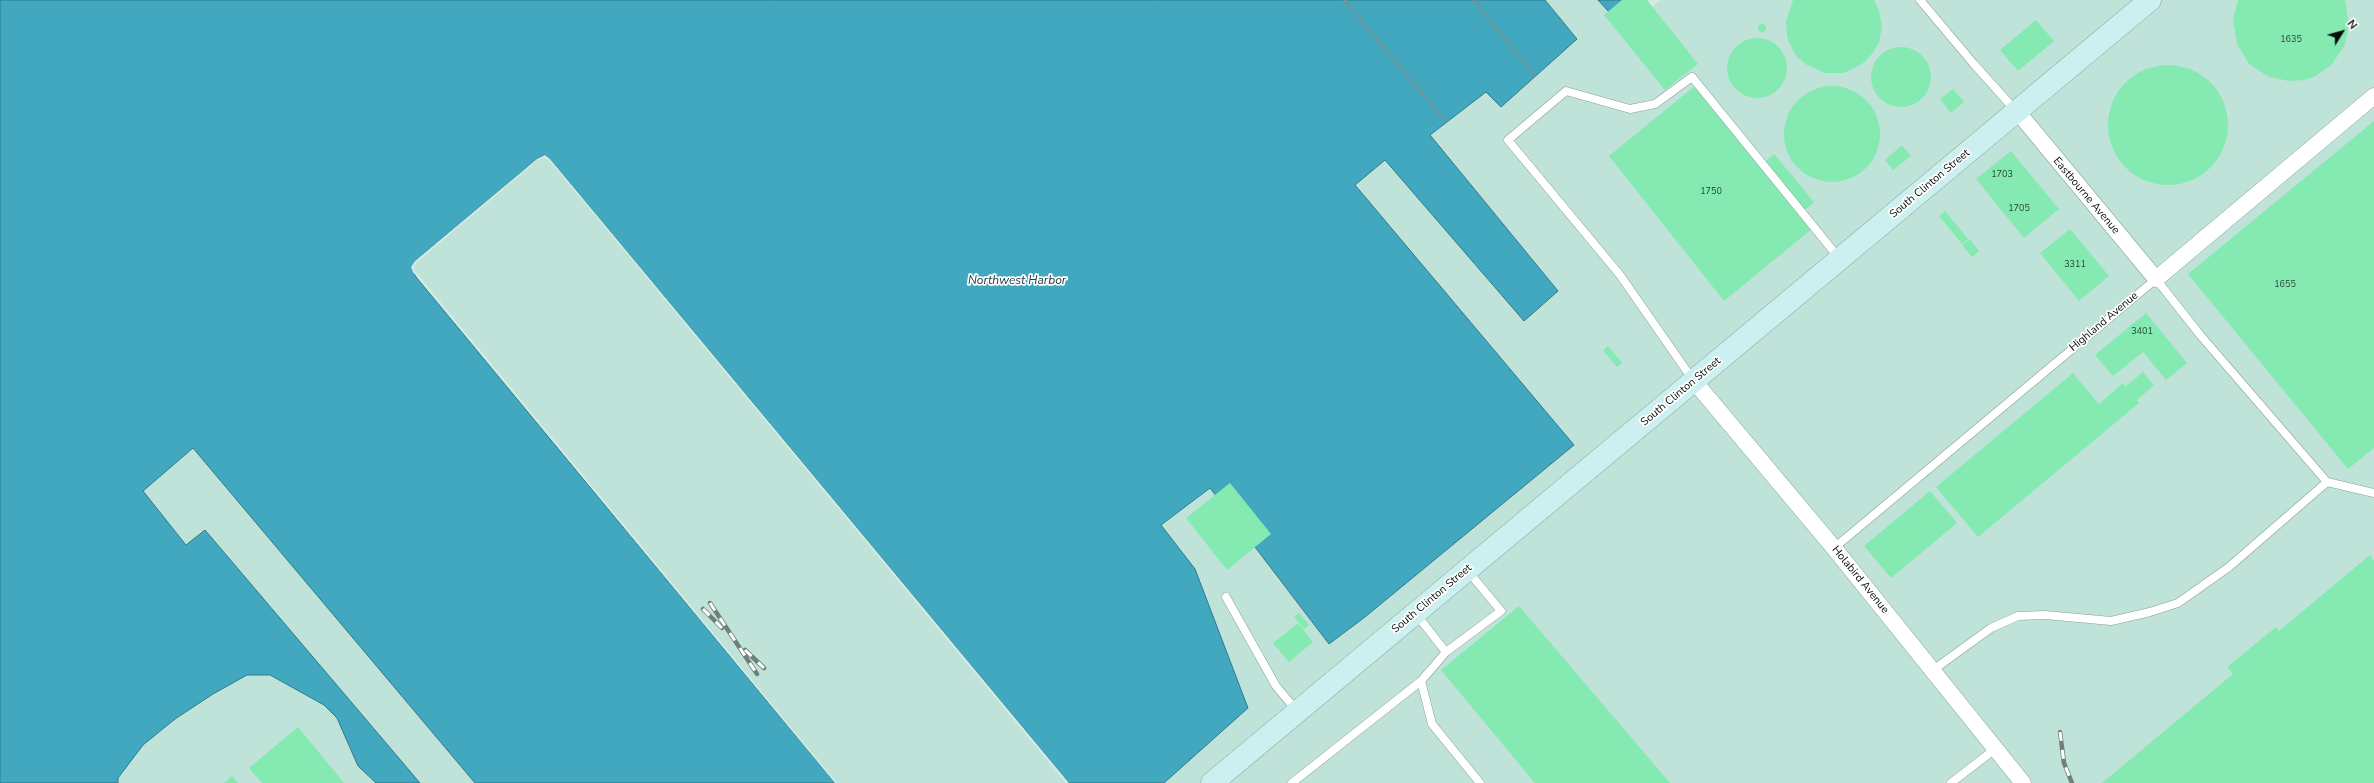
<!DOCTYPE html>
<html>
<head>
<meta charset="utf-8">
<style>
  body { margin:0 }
  #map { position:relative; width:2374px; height:783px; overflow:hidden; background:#d2ece5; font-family:"Nunito Sans",sans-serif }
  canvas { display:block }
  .north { position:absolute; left:2322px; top:12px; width:40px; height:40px; -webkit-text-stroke:3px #fff; paint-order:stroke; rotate:53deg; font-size:11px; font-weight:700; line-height:16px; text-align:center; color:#060e0c }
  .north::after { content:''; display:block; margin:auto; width:14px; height:18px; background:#060e0c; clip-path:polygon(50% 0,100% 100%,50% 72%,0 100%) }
</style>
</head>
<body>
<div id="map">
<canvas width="2374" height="783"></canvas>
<div class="north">N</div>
</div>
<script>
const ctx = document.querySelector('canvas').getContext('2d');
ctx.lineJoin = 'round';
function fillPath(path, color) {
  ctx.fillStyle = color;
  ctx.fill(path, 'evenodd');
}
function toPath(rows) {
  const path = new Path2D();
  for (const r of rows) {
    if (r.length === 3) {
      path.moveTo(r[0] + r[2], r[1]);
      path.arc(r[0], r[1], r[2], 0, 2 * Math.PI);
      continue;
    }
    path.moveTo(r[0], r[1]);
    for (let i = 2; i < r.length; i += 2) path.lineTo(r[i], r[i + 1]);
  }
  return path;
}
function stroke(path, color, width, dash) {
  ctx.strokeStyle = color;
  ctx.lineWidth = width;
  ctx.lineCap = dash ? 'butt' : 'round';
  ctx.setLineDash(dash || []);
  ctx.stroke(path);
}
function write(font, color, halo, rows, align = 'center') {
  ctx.font = font + ' "Nunito Sans",sans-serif';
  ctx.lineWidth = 3.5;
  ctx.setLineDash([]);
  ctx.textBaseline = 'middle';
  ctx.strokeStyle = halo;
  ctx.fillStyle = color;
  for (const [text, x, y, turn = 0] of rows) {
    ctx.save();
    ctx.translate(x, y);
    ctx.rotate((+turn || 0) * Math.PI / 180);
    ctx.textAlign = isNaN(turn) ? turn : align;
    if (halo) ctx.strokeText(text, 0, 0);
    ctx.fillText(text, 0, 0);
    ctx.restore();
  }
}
const built = toPath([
  [1545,0,1598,0,1609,12,1627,0,1652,7,1661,0,2374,0,2374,783,1164,783,1248,707,1161,525,1210,488,1329,644,1365,617,1574,445,1354,185,1385,159,1524,320,1558,291,1430,135,1486,92,1501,107,1577,38],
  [545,155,1069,783,835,783,416,277,411,267,415,261,537,159],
  [193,448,475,783,420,783,205,530,187,545,142,491],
  [247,675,270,675,324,705,337,718,358,766,376,783,118,783,118,778,143,745,175,719,213,694]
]);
const water = toPath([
  [0,0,1545,0,1577,39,1501,107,1486,92,1430,135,1558,291,1524,321,1385,160,1355,185,1574,445,1365,617,1329,644,1210,488,1161,525,1195,569,1248,708,1164,783,1069,783,550,159,545,155,537,159,415,261,412,267,416,277,835,783,475,783,193,448,143,491,186,545,205,530,420,783,376,783,358,766,337,718,324,705,270,675,247,675,213,694,175,719,143,745,118,778,118,783,0,783,0,0],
  [1598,0,1627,0,1609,12,1598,0]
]);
const pier = toPath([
  [545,155,550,159,1069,783,1066,783,549,160,544,158,538,160,417,262,414,267,415,271,837,783,835,783,413,272,411,267,415,261,537,159]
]);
const building = toPath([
  [1622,0,1647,0,1698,64,1665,90,1604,15],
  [1793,0,1874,0,1879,11,1882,27,1879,42,1873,53,1862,64,1844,73,1825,73,1807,65,1795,55,1787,37,1786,21],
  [2238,0,2345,0,2349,25,2345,45,2332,64,2316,76,2304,80,2289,81,2269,77,2249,64,2237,44,2233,20],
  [2036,20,2054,41,2018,71,2000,50],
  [1762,28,4],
  [1757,68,30],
  [1901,77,30],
  [2168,125,60],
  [1696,85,1813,228,1724,301,1609,156],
  [1832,134,48],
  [1953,89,1964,102,1951,113,1940,99],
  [2374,121,2374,448,2348,469,2188,274],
  [1902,145,1911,156,1893,170,1885,160],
  [2011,151,2059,209,2024,238,1976,179],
  [1774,154,1814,202,1805,210,1765,162],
  [1945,211,1968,239,1962,244,1939,216],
  [2070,229,2109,276,2079,301,2040,253],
  [1970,239,1979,251,1972,257,1962,245],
  [2146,313,2187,363,2166,380,2143,352,2113,376,2095,355],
  [1608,346,1622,363,1617,367,1603,350],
  [2143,372,2154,385,2137,400,2139,403,1978,537,1936,487,2073,373,2099,404,2123,383,2126,386],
  [1230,483,1271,534,1227,570,1186,518],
  [1930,491,1957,523,1891,578,1864,546],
  [2370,555,2374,561,2374,783,2102,783,2233,674,2227,667,2276,627,2279,631],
  [1519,606,1670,783,1535,783,1441,670],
  [1299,613,1309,625,1304,629,1294,617],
  [1298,623,1313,642,1289,662,1273,643],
  [298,727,344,783,262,783,249,768],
  [232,776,238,783,224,783]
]);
const path = toPath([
  [1344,0,1446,122],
  [1474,0,1535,77]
]);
const lane = toPath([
  [1920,0,1973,63,2016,111],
  [1693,380,1620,275,1508,140,1566,91,1630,109,1655,104,1692,77,1839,258],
  [2327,482,2374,493],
  [1834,548,2156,279,2201,336,2327,482,2229,567,2178,603,2150,612,2111,621,2045,615,2018,616,1991,628,1933,670],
  [1226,597,1276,686,1297,711],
  [1416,614,1446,652,1501,611,1467,570],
  [1446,652,1421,681,1432,724,1480,783],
  [1292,783,1421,681],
  [1951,783,1995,749]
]);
const street = toPath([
  [2017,111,2156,279,2374,96],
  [1694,381,1834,548,2023,783]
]);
const secondary = toPath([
  [1212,783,2150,0]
]);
const rail = toPath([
  [710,603,757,674],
  [703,609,722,628],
  [745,650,764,668],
  [2060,732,2064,763,2072,783]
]);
const numberNames = [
  ["1635",2291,40],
  ["1703",2002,175],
  ["1750",1711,192],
  ["1705",2019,209],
  ["3311",2075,265],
  ["1655",2285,285],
  ["3401",2142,332]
];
const streetNames = [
  ["South Clinton Street",1930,184,-40],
  ["Eastbourne Avenue",2086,196,50],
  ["Highland Avenue",2104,322,-40],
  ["South Clinton Street",1681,392,-40],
  ["Holabird Avenue",1860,580,51],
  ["South Clinton Street",1432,599,-40]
];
const waterNames = [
  ["Northwest Harbor",1017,281]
];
fillPath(built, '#bfe3d9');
fillPath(water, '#41a8bf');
stroke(water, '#2f7a89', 1);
fillPath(pier, '#d2ece5');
fillPath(building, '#85eab2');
stroke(lane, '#88a19a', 9);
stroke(street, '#88a19a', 17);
stroke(secondary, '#88a19a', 23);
stroke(path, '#7e918c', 2.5, [4, 2]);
stroke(lane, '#fff', 8);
stroke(street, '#fff', 16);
stroke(secondary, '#ccf0f0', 22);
stroke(rail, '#6f807c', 4.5);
stroke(rail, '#fff', 3, [9]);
write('9px', '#264536', null, numberNames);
write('11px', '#060e0c', '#fff', streetNames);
write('italic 12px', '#243b41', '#fff', waterNames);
</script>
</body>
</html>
